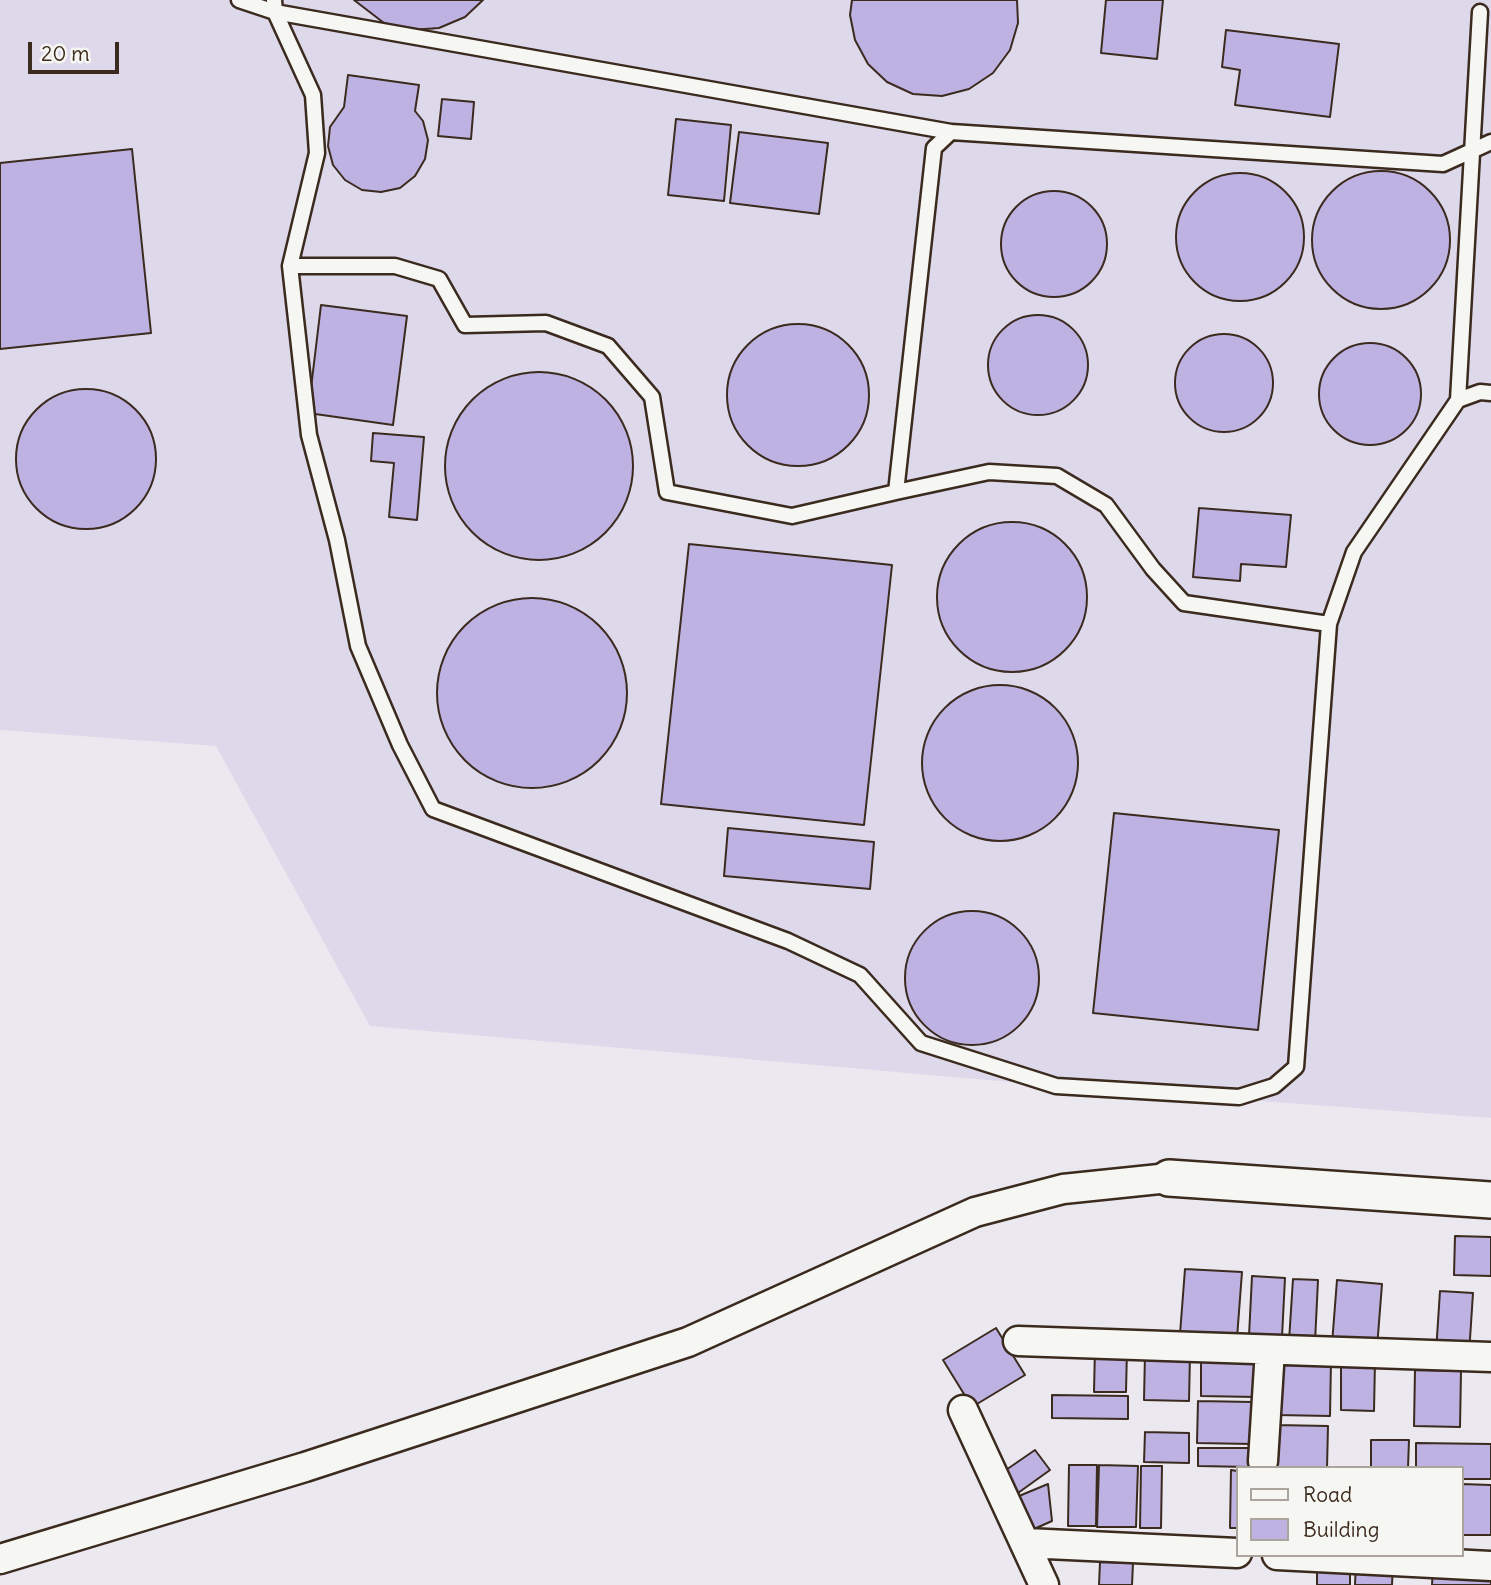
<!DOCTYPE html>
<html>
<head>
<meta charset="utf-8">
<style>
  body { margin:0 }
  #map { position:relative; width:1491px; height:1585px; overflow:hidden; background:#ebe8ef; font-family:Delius,sans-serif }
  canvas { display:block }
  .legend { position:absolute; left:1236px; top:1466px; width:228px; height:91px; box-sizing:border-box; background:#f6f6f2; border:2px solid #aba49d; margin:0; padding:9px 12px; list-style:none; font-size:21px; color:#3b2a1e }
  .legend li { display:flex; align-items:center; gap:14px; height:35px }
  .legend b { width:35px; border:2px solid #aba49d }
  .scale { position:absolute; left:28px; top:42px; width:91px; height:32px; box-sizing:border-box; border:4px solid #3b2a1e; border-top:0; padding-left:9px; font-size:21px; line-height:24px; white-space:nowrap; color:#3b2a1e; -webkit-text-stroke:5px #f6f6f2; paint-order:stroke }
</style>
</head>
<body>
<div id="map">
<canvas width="1491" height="1585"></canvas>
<ul class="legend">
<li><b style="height:9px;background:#f6f6f2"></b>Road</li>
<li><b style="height:19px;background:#beb2e3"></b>Building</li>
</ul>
<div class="scale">20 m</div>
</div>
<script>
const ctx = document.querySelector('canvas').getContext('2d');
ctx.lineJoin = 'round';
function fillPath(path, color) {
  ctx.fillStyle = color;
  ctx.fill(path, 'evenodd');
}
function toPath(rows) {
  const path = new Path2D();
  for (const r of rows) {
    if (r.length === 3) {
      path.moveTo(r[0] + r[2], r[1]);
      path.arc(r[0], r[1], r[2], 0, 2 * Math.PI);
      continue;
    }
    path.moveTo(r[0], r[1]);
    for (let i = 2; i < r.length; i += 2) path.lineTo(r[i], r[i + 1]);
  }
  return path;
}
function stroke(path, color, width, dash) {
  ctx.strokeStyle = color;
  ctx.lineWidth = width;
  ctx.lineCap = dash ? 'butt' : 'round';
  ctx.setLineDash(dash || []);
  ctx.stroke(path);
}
const built = toPath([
  [0,0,1491,0,1491,1118,1056,1086,370,1026,216,746,0,730]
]);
const building = toPath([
  [354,0,483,0,465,17,439,28,411,30,384,23,354,0],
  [852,0,1017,0,1018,23,1010,50,993,73,969,89,942,96,913,94,887,82,868,64,855,40,850,15,852,0],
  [1106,0,1163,0,1157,59,1101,53,1106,0],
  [1226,30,1339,44,1330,117,1235,105,1240,70,1222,67,1226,30],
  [348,75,419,85,415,111,423,121,428,140,425,159,415,176,400,188,381,192,362,190,345,180,333,165,328,146,330,127,344,107,348,75],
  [442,99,474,102,471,139,438,136,442,99],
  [676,119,731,125,724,201,668,195,676,119],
  [739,132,828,143,819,214,730,203,739,132],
  [132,149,151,333,0,349,0,163,132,149],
  [1381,240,69],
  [1240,237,64],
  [1054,244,53],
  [321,305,407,316,393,425,308,413,321,305],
  [1038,365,50],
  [798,395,71],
  [1224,383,49],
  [1370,394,51],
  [539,466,94],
  [86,459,70],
  [373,433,424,437,417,520,389,517,394,463,371,461,373,433],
  [1199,508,1291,515,1286,567,1241,564,1240,581,1193,577,1199,508],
  [1012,597,75],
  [689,544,892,565,864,825,661,804,689,544],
  [532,693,95],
  [1000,763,78],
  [1114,813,1279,830,1258,1030,1093,1013,1114,813],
  [728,828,874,842,870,889,724,876,728,828],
  [972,978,67],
  [1455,1236,1491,1237,1491,1276,1454,1275,1455,1236],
  [1185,1269,1242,1272,1237,1338,1180,1334,1185,1269],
  [1252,1276,1285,1278,1282,1337,1249,1336,1252,1276],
  [1293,1279,1318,1280,1315,1342,1289,1341,1293,1279],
  [1337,1280,1382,1284,1377,1348,1332,1344,1337,1280],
  [1440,1291,1473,1293,1469,1354,1436,1352,1440,1291],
  [996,1328,1025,1375,972,1407,943,1360,996,1328],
  [1095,1348,1127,1349,1126,1392,1094,1392,1095,1348],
  [1145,1354,1190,1355,1189,1401,1144,1400,1145,1354],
  [1278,1359,1331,1360,1330,1416,1277,1415,1278,1359],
  [1201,1360,1256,1361,1255,1397,1201,1396,1201,1360],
  [1341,1361,1375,1361,1374,1411,1341,1410,1341,1361],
  [1415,1370,1461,1371,1460,1427,1414,1426,1415,1370],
  [1052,1395,1128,1396,1128,1419,1052,1418,1052,1395],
  [1198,1401,1253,1402,1252,1444,1197,1443,1198,1401],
  [1276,1425,1328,1426,1327,1468,1275,1468,1276,1425],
  [1145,1432,1189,1433,1189,1463,1144,1462,1145,1432],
  [1371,1440,1409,1440,1408,1468,1371,1468,1371,1440],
  [1416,1443,1491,1444,1491,1479,1461,1479,1461,1468,1416,1468,1416,1443],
  [1198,1448,1251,1448,1250,1467,1198,1466,1198,1448],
  [1035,1450,1050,1470,1018,1493,1003,1472,1035,1450],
  [1069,1465,1097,1465,1096,1526,1068,1526,1069,1465],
  [1099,1465,1138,1466,1136,1527,1097,1527,1099,1465],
  [1141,1466,1162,1466,1161,1528,1140,1528,1141,1466],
  [1231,1470,1237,1471,1237,1528,1230,1528,1231,1470],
  [1048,1484,1052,1521,1034,1529,1019,1496,1048,1484],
  [1461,1484,1491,1485,1491,1535,1461,1535,1461,1484],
  [1356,1561,1393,1563,1392,1585,1355,1585,1356,1561],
  [1100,1562,1133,1563,1132,1585,1099,1585,1100,1562],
  [1317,1566,1350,1567,1350,1585,1317,1585,1317,1566],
  [1433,1566,1491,1568,1491,1585,1432,1585,1433,1566]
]);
const service = toPath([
  [239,0,275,12,951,132],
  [274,0,275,12,313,95,317,153,290,266,309,435,337,540,358,646,400,745,433,809,788,941,860,975,921,1043,1056,1086,1239,1097,1274,1086,1296,1067,1329,624],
  [1491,142,1443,164,951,132,934,148,896,492,989,472,1057,476,1106,505,1153,569,1184,603,1329,624,1354,552,1458,400,1480,392,1491,393],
  [290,266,395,266,439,279,465,325,546,323,608,346,652,397,667,492,792,516,896,492],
  [1458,400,1480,12]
]);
const minor = toPath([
  [1018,1341,1491,1357],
  [963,1410,1044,1585],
  [1263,1461,1270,1350],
  [1026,1543,1237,1553],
  [1277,1555,1491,1566],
  [0,1559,305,1467,688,1342,975,1212,1063,1189,1169,1178]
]);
const tertiary = toPath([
  [1169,1178,1491,1200]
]);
fillPath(built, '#ded8eb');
fillPath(building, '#beb2e3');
stroke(building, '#3b2a1e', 2);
stroke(service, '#3b2a1e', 19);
stroke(minor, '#3b2a1e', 33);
stroke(tertiary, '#3b2a1e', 40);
stroke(service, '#f6f6f2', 14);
stroke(minor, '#f6f6f2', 28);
stroke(tertiary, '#f6f6f2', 35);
</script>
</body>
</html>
